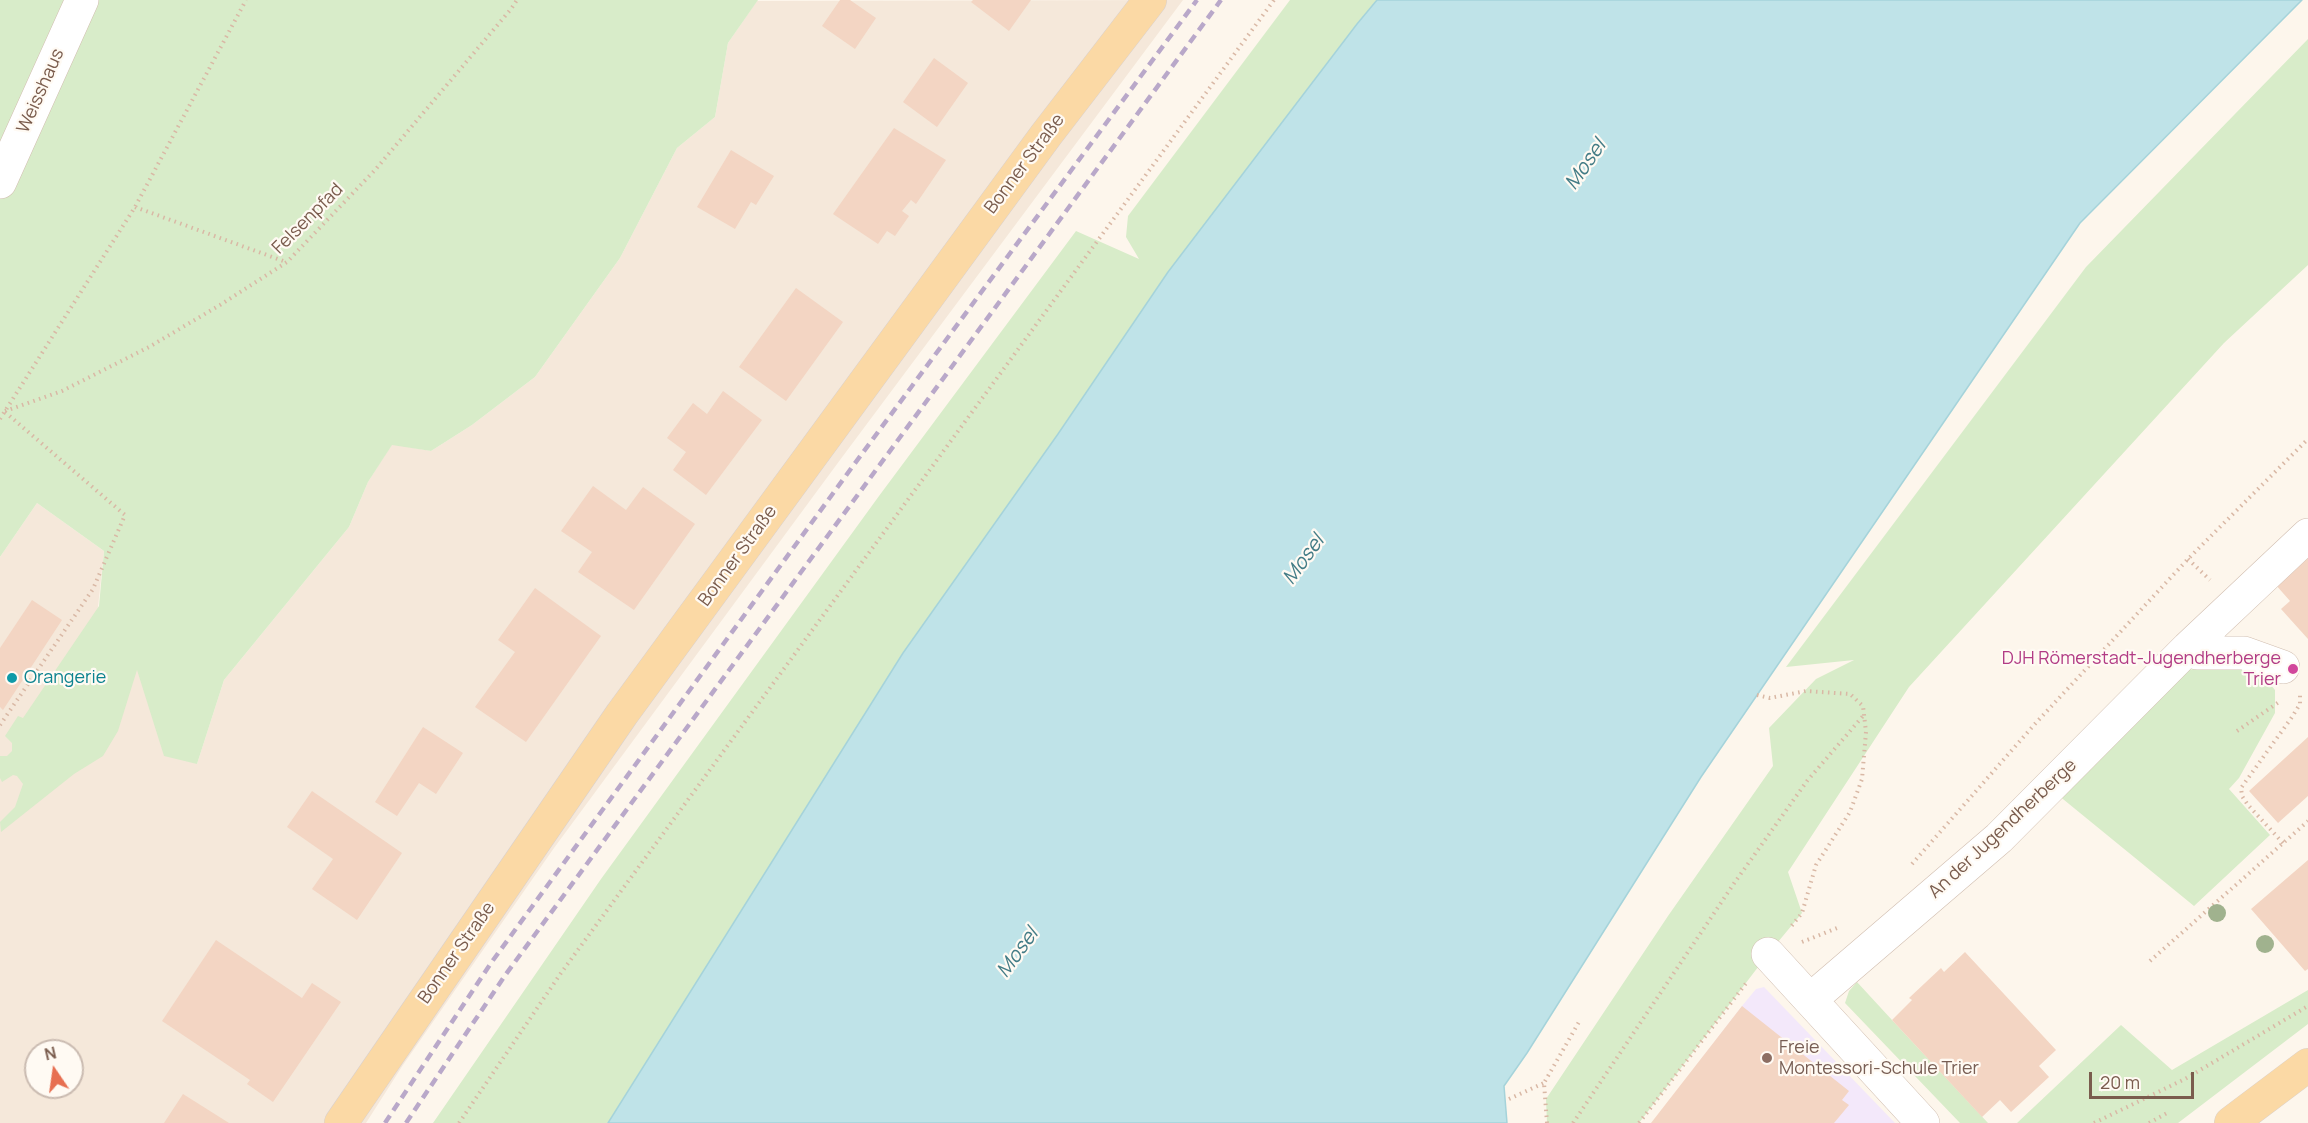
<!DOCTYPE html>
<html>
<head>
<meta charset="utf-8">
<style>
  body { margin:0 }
  #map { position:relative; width:2308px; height:1123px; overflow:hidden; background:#fdf6ec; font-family:Manrope,sans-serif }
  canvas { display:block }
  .north { position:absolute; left:24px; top:1039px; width:60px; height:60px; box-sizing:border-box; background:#fffaf3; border:2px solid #cabbb1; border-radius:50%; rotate:347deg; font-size:16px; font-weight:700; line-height:24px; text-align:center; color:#7a5c4d }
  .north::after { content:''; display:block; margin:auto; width:21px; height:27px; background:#e76f51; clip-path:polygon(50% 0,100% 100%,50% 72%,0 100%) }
  .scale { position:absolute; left:2089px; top:1072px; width:105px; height:27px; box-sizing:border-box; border:3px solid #7a5c4d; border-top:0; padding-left:8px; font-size:18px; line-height:21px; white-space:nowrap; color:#7a5c4d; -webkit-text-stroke:4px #fffaf3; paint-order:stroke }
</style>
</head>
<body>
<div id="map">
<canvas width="2308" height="1123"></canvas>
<div class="north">N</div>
<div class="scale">20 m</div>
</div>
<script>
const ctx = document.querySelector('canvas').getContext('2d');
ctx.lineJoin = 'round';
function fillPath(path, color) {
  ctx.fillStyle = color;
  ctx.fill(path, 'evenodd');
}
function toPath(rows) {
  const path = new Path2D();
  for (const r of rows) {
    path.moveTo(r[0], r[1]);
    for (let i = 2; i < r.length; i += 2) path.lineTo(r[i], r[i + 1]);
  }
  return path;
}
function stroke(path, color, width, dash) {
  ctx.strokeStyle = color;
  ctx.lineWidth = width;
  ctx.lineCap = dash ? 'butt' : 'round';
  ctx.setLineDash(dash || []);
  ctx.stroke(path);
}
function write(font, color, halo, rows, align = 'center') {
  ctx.font = font + ' Manrope,sans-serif';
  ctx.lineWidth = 4.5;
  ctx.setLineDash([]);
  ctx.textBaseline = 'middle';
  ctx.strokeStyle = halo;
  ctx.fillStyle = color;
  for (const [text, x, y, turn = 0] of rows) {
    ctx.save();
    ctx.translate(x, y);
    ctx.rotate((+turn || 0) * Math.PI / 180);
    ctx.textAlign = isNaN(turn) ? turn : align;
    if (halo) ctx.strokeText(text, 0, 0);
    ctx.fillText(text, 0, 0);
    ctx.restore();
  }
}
const residential = toPath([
  [1183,0,840,460,554,848,403,1065,366,1123,0,1123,0,557,37,503,104,551,95,635,132,653,197,764,224,680,349,527,368,482,392,444,431,451,472,425,535,377,620,258,677,148,715,117,728,43,757,1],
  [36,1051,72,1051,72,1087,36,1087]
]);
const education = toPath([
  [1764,987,1895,1123,1652,1123,1742,1006,1756,989]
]);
const green = toPath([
  [0,0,758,0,728,43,715,117,677,148,620,258,535,377,472,425,431,451,392,445,368,482,349,527,224,680,197,764,164,756,137,670,118,731,103,756,74,774,1,832,0,822,15,807,23,784,17,776,13,775,2,782,0,778,0,756,7,756,12,751,12,743,5,736,18,716,23,718,99,606,104,551,37,503,0,557],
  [1290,0,1377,0,1357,24,1168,272,1058,434,903,653,608,1123,433,1123,601,879,879,496,1076,231,1139,259,1126,237,1128,216],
  [2308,39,2308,265,2224,343,1909,687,1788,872,1802,913,1768,954,1639,1123,1547,1123,1546,1099,1668,916,1773,766,1769,728,1816,679,1854,660,1786,667,2086,267],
  [2224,661,2256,667,2275,690,2275,713,2239,778,2229,789,2270,835,2194,906,2058,795,2181,672],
  [1857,982,1892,1020,1988,1123,1960,1123,1845,1003,1849,991],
  [2308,990,2308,1024,2178,1123,2017,1123,2121,1025,2172,1070]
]);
const water = toPath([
  [1377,0,2302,0,2080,223,1701,777,1527,1053,1504,1086,1507,1123,608,1123,903,653,1058,434,1168,272,1357,24,1377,0]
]);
const building = toPath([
  [840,0,850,0,876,18,855,49,822,26],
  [973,0,1031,0,1009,31,971,2],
  [934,58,968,83,937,127,903,102],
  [894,128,946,160,916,204,911,200,902,211,909,216,895,236,887,231,878,244,833,214],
  [731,150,774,176,756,205,751,202,735,229,697,207],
  [796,288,843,322,786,401,739,367],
  [723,391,762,420,706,495,673,470,686,452,667,438,693,403,707,414],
  [593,486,626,510,643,487,695,524,634,610,578,572,592,552,561,531],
  [2308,554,2308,639,2281,609,2290,601,2275,584],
  [535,588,601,636,526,742,475,707,515,652,498,640],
  [32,600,62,620,3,710,0,707,0,648],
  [423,727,463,753,436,794,419,783,397,816,375,802],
  [2308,737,2308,796,2278,823,2249,791],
  [312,791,402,853,357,920,312,889,333,859,287,827],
  [2308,860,2308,969,2305,971,2251,909],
  [216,940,302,998,312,983,341,1002,273,1102,247,1084,250,1080,162,1021],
  [1965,952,2056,1050,2039,1066,2049,1077,2011,1112,2000,1100,1982,1117,1892,1020,1912,1000,1909,998,1941,968,1944,972],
  [1742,1006,1849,1091,1842,1100,1849,1105,1834,1123,1651,1123],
  [183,1094,229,1123,164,1123]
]);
const path = toPath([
  [135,207,286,262],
  [5,411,62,391,149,347,220,305,287,262,375,170,511,9,517,0],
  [0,419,135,207,246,0],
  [2188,559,2210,580],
  [1757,695,1770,698,1806,691,1850,694,1863,706,1866,732,1862,779,1850,812,1816,865,1802,913,1789,929],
  [0,725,93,589,125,515,5,412],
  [2237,731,2279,702],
  [2283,843,2248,805,2242,796,2241,788,2292,717,2300,704,2300,695],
  [1912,864,2034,725,2188,559,2308,439],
  [1802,942,1837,928],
  [2150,961,2308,821],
  [1509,1099,1544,1083],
  [459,1123,561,973,1274,0],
  [1547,1123,1544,1083,1579,1022],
  [1573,1123,1735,882,1807,781,1863,716],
  [1639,1123,1747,982],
  [2094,1123,2185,1079,2308,1006],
  [2149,1123,2169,1112]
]);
const minor = toPath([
  [0,182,82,0],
  [2188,648,2197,653,2244,653,2283,667],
  [1768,954,1923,1123],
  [1810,1000,1999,838,2188,648,2308,535]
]);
const major = toPath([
  [341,1123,622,714,1046,135,1150,0],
  [2231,1123,2308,1065]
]);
const rail = toPath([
  [385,1123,491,963,850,470,1197,0],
  [406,1123,506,974,1221,0]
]);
const trees = [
  [2217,913],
  [2265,944]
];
const markers = [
  [2293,669,6,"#d1479c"],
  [12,678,6,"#0f9aa8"],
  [1767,1058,6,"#8d6e63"]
];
const streetNames = [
  ["Weisshaus",41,91,-66],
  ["Bonner Straße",1025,164,-53],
  ["Felsenpfad",308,219,-45],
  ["Bonner Straße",738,556,-54],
  ["An der Jugendherberge",2003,829,-43],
  ["Bonner Straße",457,953,-55]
];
const hotelNames = [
  ["DJH Römerstadt-Jugendherberge",2281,659],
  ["Trier",2281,680]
];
const cultureNames = [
  ["Orangerie",24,678]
];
const educationNames = [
  ["Freie",1779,1048],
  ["Montessori-Schule Trier",1779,1069]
];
const waterNames = [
  ["Mosel",1586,165,-55],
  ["Mosel",1304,560,-54],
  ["Mosel",1018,953,-54]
];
fillPath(residential, '#f5e8da');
fillPath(education, '#f3e8fa');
fillPath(green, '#d8ecc9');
fillPath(water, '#bfe3e8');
stroke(water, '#a5d3da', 1.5);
fillPath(building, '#f3d5c3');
stroke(minor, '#d1beb0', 34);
stroke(major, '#dad1cd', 34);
stroke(path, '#d9b8a5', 4, [1.5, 4.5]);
stroke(minor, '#fff', 33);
stroke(major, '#fbd9a5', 33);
stroke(rail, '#b9a8c9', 4.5, [9, 6]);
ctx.fillStyle = '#a0b28e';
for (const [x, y] of trees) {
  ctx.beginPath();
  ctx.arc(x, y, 9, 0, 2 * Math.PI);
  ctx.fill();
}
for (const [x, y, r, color] of markers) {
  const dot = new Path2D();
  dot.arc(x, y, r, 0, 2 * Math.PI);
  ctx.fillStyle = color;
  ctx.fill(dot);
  stroke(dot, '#fffaf3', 2);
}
write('18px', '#7a5c4d', '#fffaf3', streetNames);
write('18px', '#b23c85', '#fffaf3', hotelNames, 'right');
write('18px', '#0d838f', '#fffaf3', cultureNames, 'left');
write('18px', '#785e54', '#fffaf3', educationNames, 'left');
write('italic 20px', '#437c86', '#fffaf3', waterNames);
</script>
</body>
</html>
